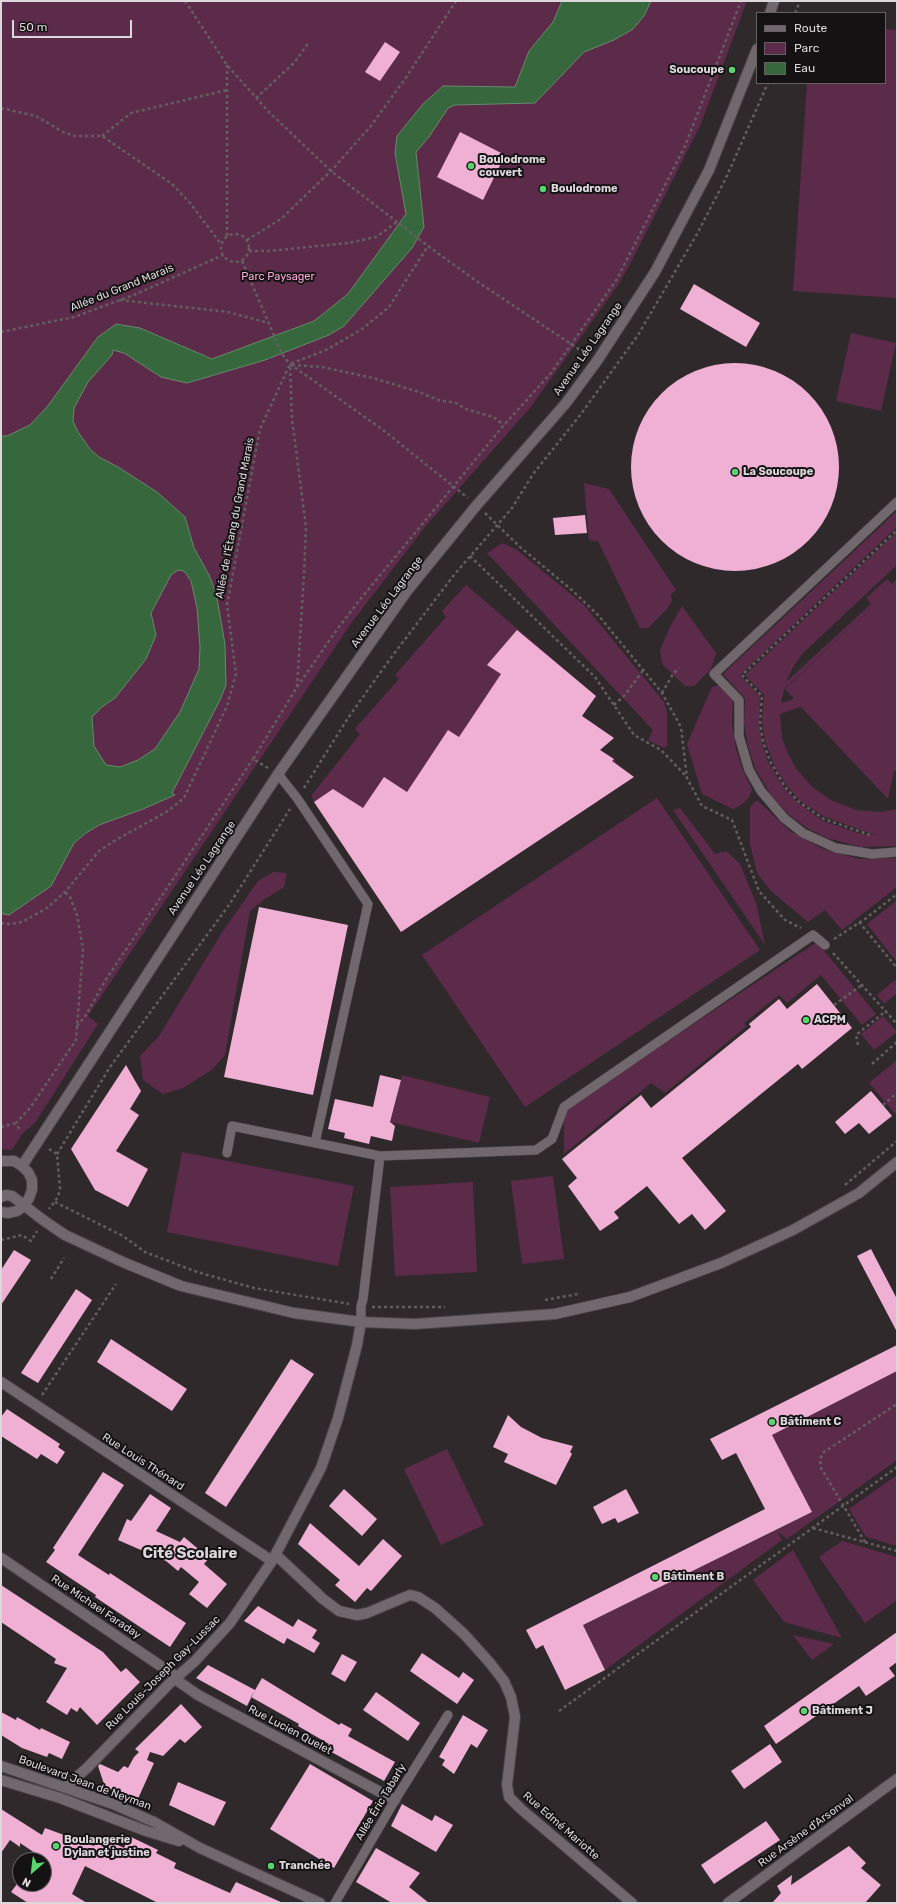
<!DOCTYPE html>
<html>
<head>
<meta charset="utf-8">
<style>
  body { margin:0 }
  #map { position:relative; width:898px; height:1904px; overflow:hidden; background:#2f292c; font-family:Rubik,sans-serif }
  canvas { display:block }
  .frame { position:absolute; inset:0; border:2px solid #dcd7da; pointer-events:none }
  .legend { position:absolute; left:756px; top:12px; width:130px; height:72px; box-sizing:border-box; background:#151214; border:1px solid #656163; margin:0; padding:5px 7px; list-style:none; font-size:12px; color:#dcd7da }
  .legend li { display:flex; align-items:center; gap:8px; height:20px }
  .legend b { width:20px; border:1px solid #656163 }
  .north { position:absolute; left:12px; top:1852px; width:40px; height:40px; box-sizing:border-box; background:#151214; border:1px solid #656163; border-radius:50%; rotate:208deg; font-size:11px; font-weight:700; line-height:16px; text-align:center; color:#dcd7da }
  .north::after { content:''; display:block; margin:auto; width:14px; height:18px; background:#5ad56e; clip-path:polygon(50% 0,100% 100%,50% 72%,0 100%) }
  .scale { position:absolute; left:12px; top:20px; width:120px; height:18px; box-sizing:border-box; border:2px solid #dcd7da; border-top:0; padding-left:5px; font-size:12px; line-height:14px; white-space:nowrap; color:#dcd7da; -webkit-text-stroke:3px #151214; paint-order:stroke }
</style>
</head>
<body>
<div id="map">
<canvas width="898" height="1904"></canvas>
<div class="frame"></div>
<ul class="legend">
<li><b style="height:5px;background:#70686c"></b>Route</li>
<li><b style="height:11px;background:#5d2b4a"></b>Parc</li>
<li><b style="height:11px;background:#37683d"></b>Eau</li>
</ul>
<div class="north">N</div>
<div class="scale">50 m</div>
</div>
<script>
const ctx = document.querySelector('canvas').getContext('2d');
ctx.lineJoin = 'round';
function fillPath(path, color) {
  ctx.fillStyle = color;
  ctx.fill(path, 'evenodd');
}
function toPath(rows) {
  const path = new Path2D();
  for (const r of rows) {
    if (r.length === 3) {
      path.moveTo(r[0] + r[2], r[1]);
      path.arc(r[0], r[1], r[2], 0, 2 * Math.PI);
      continue;
    }
    path.moveTo(r[0], r[1]);
    for (let i = 2; i < r.length; i += 2) path.lineTo(r[i], r[i + 1]);
  }
  return path;
}
function stroke(path, color, width, dash) {
  ctx.strokeStyle = color;
  ctx.lineWidth = width;
  ctx.lineCap = dash ? 'butt' : 'round';
  ctx.setLineDash(dash || []);
  ctx.stroke(path);
}
function write(font, color, halo, rows, align = 'center') {
  ctx.font = font + ' Rubik,sans-serif';
  ctx.lineWidth = 4;
  ctx.setLineDash([]);
  ctx.textBaseline = 'middle';
  ctx.strokeStyle = halo;
  ctx.fillStyle = color;
  for (const [text, x, y, turn = 0] of rows) {
    ctx.save();
    ctx.translate(x, y);
    ctx.rotate((+turn || 0) * Math.PI / 180);
    ctx.textAlign = isNaN(turn) ? turn : align;
    if (halo) ctx.strokeText(text, 0, 0);
    ctx.fillText(text, 0, 0);
    ctx.restore();
  }
}
const green = toPath([
  [1,1,747,1,700,126,629,266,618,285,530,408,425,527,352,622,88,1016,98,1024,35,1123,22,1134,12,1150,1,1149],
  [885,29,897,30,897,298,793,291,807,83,885,83],
  [851,333,896,343,881,411,836,401],
  [584,483,609,489,676,590,671,594,672,601,667,609,648,628,640,628,598,541,589,540],
  [897,511,897,527,740,675,760,696,759,722,762,743,768,762,784,788,798,803,823,821,861,834,875,835,825,817,800,801,787,786,776,769,765,742,762,722,764,695,745,675,897,532,897,565,804,652,794,665,786,682,871,604,866,598,887,579,892,584,897,579,897,583,894,586,897,584,897,771,894,771,888,799,801,707,780,714,782,738,788,754,796,768,812,787,833,801,856,810,881,812,897,809,897,846,860,847,827,838,807,828,788,814,772,797,755,768,748,746,744,723,745,698,723,674],
  [873,606,785,689,794,699,781,703,784,689],
  [502,543,516,549,584,605,664,702,667,713,667,746,664,748,648,740,653,730,487,553],
  [466,585,596,696,582,716,614,738,600,750,614,759,617,764,634,777,401,932,311,796,360,734,355,729,399,679,395,675,446,617,442,611],
  [682,606,716,653,711,669,694,686,685,686,662,664,660,650,670,627],
  [720,685,733,699,732,724,736,749,744,773,752,789,749,797,741,805,733,809,702,794,687,744,712,687],
  [657,798,760,950,525,1107,422,955],
  [757,800,790,831,823,849,859,859,897,858,897,887,842,930,825,910,808,922,771,891,757,873,750,844,750,807],
  [680,808,715,854,726,851,740,864,756,903,765,945,673,810],
  [273,872,287,873,284,887,265,899,250,911,225,1055,213,1069,183,1088,163,1094,143,1080,140,1056,159,1036,223,931,258,881],
  [897,900,897,960,896,961,867,924],
  [817,942,876,1014,862,1025,821,975,787,1003,779,995,744,1023,747,1026,665,1093,651,1083,564,1154,564,1110],
  [895,980,897,982,897,993,884,1004,877,995],
  [883,1016,897,1032,874,1050,861,1034],
  [897,1060,897,1116,869,1083],
  [402,1075,490,1097,479,1143,390,1122],
  [182,1152,354,1186,338,1266,167,1232],
  [553,1176,564,1259,522,1264,511,1181],
  [473,1182,477,1272,395,1276,390,1187],
  [897,1371,897,1460,787,1539,777,1531,782,1540,605,1670,583,1625,812,1512,772,1435],
  [447,1449,484,1525,441,1545,404,1469],
  [897,1475,897,1546,866,1537,849,1509],
  [842,1541,897,1557,897,1600,865,1623,819,1557],
  [793,1550,842,1638,784,1622,753,1580],
  [793,1635,834,1644,812,1660]
]);
const water = toPath([
  [562,1,651,1,644,16,633,29,614,40,584,52,535,103,455,105,448,108,429,137,416,152,424,227,412,248,344,326,329,335,265,360,187,383,161,377,124,353,113,350,112,355,88,382,74,408,73,421,78,432,90,449,99,457,118,467,157,492,185,517,194,548,209,575,216,593,225,644,226,685,220,700,172,793,175,795,143,809,99,825,86,833,74,843,51,886,9,915,3,914,1,911,1,436,7,436,30,425,47,407,98,337,116,324,140,328,212,359,314,321,348,294,406,214,395,153,397,136,423,104,443,86,515,87,529,51,553,22,562,1],
  [178,570,184,571,191,581,197,608,200,647,199,669,180,712,155,749,138,760,120,767,106,765,94,746,92,717,102,707,115,698,146,659,156,635,151,613,171,575,178,570]
]);
const building = toPath([
  [385,42,400,52,380,81,365,72],
  [460,132,505,155,483,200,437,177],
  [694,284,760,323,746,347,680,309],
  [735,467,104],
  [585,515,587,533,555,535,553,518],
  [517,630,596,696,582,716,614,738,600,750,614,759,612,761,634,777,401,932,314,802,333,789,363,808,384,777,407,792,448,730,459,737,501,674,487,665],
  [259,907,348,925,313,1095,224,1077],
  [817,984,852,1028,802,1069,798,1064,682,1158,726,1211,705,1230,692,1214,679,1224,647,1186,614,1212,619,1218,600,1231,568,1186,577,1178,562,1159,641,1095,651,1108,751,1027,749,1024,779,999,787,1009],
  [126,1065,141,1091,130,1109,139,1115,116,1151,148,1169,128,1207,95,1190,71,1149],
  [380,1075,401,1080,390,1122,395,1126,392,1141,371,1136,369,1144,344,1138,345,1133,328,1129,335,1099,373,1107],
  [871,1091,892,1116,869,1134,859,1123,845,1134,835,1122],
  [871,1249,897,1299,897,1332,857,1256],
  [14,1250,31,1260,1,1305,1,1270],
  [76,1289,92,1300,38,1383,21,1373],
  [111,1339,187,1389,172,1411,97,1362],
  [897,1345,897,1371,772,1435,812,1512,583,1625,605,1670,565,1690,543,1645,536,1649,526,1630,765,1509,736,1453,722,1460,710,1439],
  [291,1359,314,1374,226,1507,205,1493],
  [7,1409,60,1444,58,1447,65,1452,57,1464,41,1454,37,1459,1,1436,1,1417],
  [508,1415,521,1427,542,1438,573,1446,570,1452,572,1454,556,1485,504,1462,508,1454,493,1447],
  [103,1472,124,1485,78,1555,109,1575,110,1573,186,1623,170,1647,95,1597,96,1595,46,1562,55,1550,53,1548],
  [344,1489,377,1519,362,1536,329,1506],
  [626,1489,639,1513,618,1523,615,1518,602,1524,593,1507],
  [150,1494,171,1508,156,1531,180,1542,184,1537,209,1558,204,1564,227,1584,207,1608,189,1594,199,1582,181,1567,178,1571,166,1561,118,1540,127,1519,131,1521],
  [310,1523,359,1566,383,1539,402,1556,371,1591,367,1588,355,1602,335,1585,340,1580,298,1544],
  [1,1585,103,1652,121,1672,126,1668,140,1682,97,1725,80,1707,77,1712,71,1708,67,1715,46,1702,67,1668,54,1663,56,1659,1,1622],
  [258,1606,293,1627,298,1619,317,1630,312,1638,320,1643,314,1653,287,1638,284,1644,244,1621],
  [897,1632,897,1662,889,1668,895,1676,866,1696,859,1686,776,1744,764,1726],
  [422,1653,459,1678,463,1672,474,1680,457,1704,410,1671],
  [342,1654,357,1662,345,1682,331,1674],
  [208,1665,255,1690,247,1706,196,1678],
  [262,1678,339,1725,341,1723,352,1729,348,1736,395,1762,384,1781,326,1749,329,1744,298,1726,299,1724,251,1697],
  [376,1692,420,1723,408,1741,363,1710],
  [181,1704,202,1727,185,1743,180,1739,163,1756,150,1752,147,1760,154,1763,137,1801,105,1787,98,1766,100,1764,118,1772,124,1766,128,1768,134,1757,139,1752,135,1749],
  [1,1712,16,1720,17,1717,40,1730,41,1728,70,1742,62,1759,49,1753,47,1757,22,1748,1,1735],
  [463,1715,488,1730,477,1748,471,1744,454,1774,442,1765,445,1760,439,1757],
  [770,1744,782,1762,744,1789,731,1771],
  [310,1764,373,1801,334,1868,270,1829],
  [178,1782,226,1802,214,1826,169,1805],
  [402,1804,432,1821,435,1815,453,1825,436,1852,391,1826],
  [1,1809,42,1835,45,1828,94,1846,99,1836,124,1848,129,1836,158,1850,156,1853,176,1863,174,1868,230,1893,236,1882,283,1903,158,1903,85,1866,72,1894,87,1903,28,1903,11,1892,17,1884,44,1884,44,1859,20,1843,20,1847,10,1840,1,1853],
  [766,1821,780,1840,714,1884,701,1865],
  [849,1846,866,1863,861,1868,881,1885,865,1903,772,1903,781,1893,777,1886,792,1875,791,1885],
  [376,1848,420,1873,409,1887,429,1903,392,1903,356,1882]
]);
const path = toPath([
  [185,1,227,65,269,112,331,171,428,246,475,280,586,354],
  [795,13,800,1],
  [227,65,227,236],
  [256,98,294,63,309,42],
  [1,108,36,116,63,132,75,136,102,136,172,184,190,203,221,244],
  [102,136,131,113,227,90],
  [235,248,14],
  [247,240,281,219,331,171,370,127,405,79,456,1],
  [249,251,269,251,348,243,376,237,397,222],
  [242,261,282,354,290,364,383,430,468,498],
  [120,300,228,312,269,323],
  [1,332,74,317,134,295,223,255],
  [292,365,322,367,373,378,419,392,438,400,456,403,466,409,493,417,504,425],
  [485,513,520,547,573,591,599,616,662,693,681,727,687,778,702,806,732,820,759,891,785,920,801,928],
  [470,556,595,677,634,735,661,750,687,777],
  [297,687,336,631,358,602,504,425,551,373,617,279,685,146,741,1],
  [662,693,673,674,679,668],
  [614,705,625,695,644,669],
  [268,768,253,759,297,687,304,574,306,527,292,419,290,365],
  [304,788,348,718,390,659,454,575,512,508,533,474,581,414,638,335,697,234,726,178,768,83],
  [870,835,824,819,799,802,785,787,770,761,763,742,760,722,762,696,742,675,897,530],
  [859,922,897,968],
  [1,923,9,924,22,922,47,908,65,892,99,851,114,841,168,811,184,798,227,706,236,674,227,605,260,429,290,364,326,350,362,329,389,307,428,246],
  [834,939,865,919,897,894],
  [833,953,897,1024],
  [834,1005,862,985],
  [77,1026,86,1015,105,981,253,759],
  [858,1045,856,1035,886,1011],
  [872,1064,897,1042],
  [883,1105,897,1093],
  [1,1127,16,1123],
  [19,1129,16,1123,30,1108,76,1040,83,949,77,915,70,897,65,892],
  [49,1149,57,1154,60,1189,58,1197,49,1209],
  [57,1154,110,1067,229,905,290,809],
  [845,1185,897,1141],
  [55,1202,123,1236,145,1252,197,1272,254,1288,349,1304],
  [1,1240,22,1235,31,1241,37,1231],
  [51,1279,64,1258],
  [545,1300,578,1294],
  [372,1307,445,1307],
  [42,1395,116,1284],
  [813,1528,897,1551],
  [865,1542,821,1468,820,1459,824,1452,897,1404],
  [559,1711,897,1467]
]);
const lane = toPath([
  [897,502,714,674,739,700,739,736,749,770,761,791,784,818,803,833,836,848,872,854,897,852],
  [278,774,297,798,368,904,315,1143],
  [227,1153,232,1126,380,1156],
  [361,1322,361,1306,363,1299,380,1156,536,1150,552,1139,564,1107,813,935,825,945],
  [335,1903,395,1800,448,1715]
]);
const street = toPath([
  [1,1382,272,1561],
  [276,1555,323,1599,339,1611,357,1615,367,1613,410,1595,418,1597,435,1608,464,1634,490,1663,504,1681,511,1697,515,1717,507,1785,509,1797,521,1809,632,1903],
  [1,1558,177,1677],
  [175,1679,198,1695,395,1800],
  [65,1787,87,1768,169,1684,195,1661,230,1623,272,1561,321,1468,338,1418,357,1345,361,1322],
  [728,1903,897,1779]
]);
const secondary = toPath([
  [770,13,774,1],
  [1,1161,14,1161,22,1166,28,1172,32,1180,32,1190,29,1198,24,1206,17,1211,8,1213,1,1212],
  [22,1166,278,774,407,591,476,506,566,403,597,361,655,272,709,170,757,49],
  [1,1197,6,1195,12,1196,43,1220,65,1235,125,1263,181,1286,294,1313,361,1322,415,1324,555,1314,630,1297,721,1263,793,1230,859,1193,897,1162],
  [1,1766,113,1804,154,1822,200,1848,320,1903],
  [1,1780,60,1798,146,1831,179,1841]
]);
const markers = [
  [732,70,4,"#5ad56e"],
  [471,166,4,"#5ad56e"],
  [543,189,4,"#5ad56e"],
  [735,472,4,"#5ad56e"],
  [806,1020,4,"#5ad56e"],
  [772,1422,4,"#5ad56e"],
  [655,1577,4,"#5ad56e"],
  [804,1711,4,"#5ad56e"],
  [56,1846,4,"#5ad56e"],
  [271,1866,4,"#5ad56e"]
];
const poiNames = [
  ["Soucoupe",724,70,"right"],
  ["Boulodrome",479,160],
  ["couvert",479,173],
  ["Boulodrome",551,189],
  ["La Soucoupe",743,472],
  ["ACPM",814,1020],
  ["Bâtiment C",780,1422],
  ["Bâtiment B",663,1577],
  ["Bâtiment J",812,1711],
  ["Boulangerie",64,1840],
  ["Dylan et justine",64,1853],
  ["Tranchée",279,1866]
];
const parkNames = [
  ["Parc Paysager",278,277]
];
const streetNames = [
  ["Allée du Grand Marais",122,288,-22],
  ["Avenue Léo Lagrange",588,349,-55],
  ["Allée de l'Étang du Grand Marais",235,518,-79],
  ["Avenue Léo Lagrange",387,602,-53],
  ["Avenue Léo Lagrange",202,868,-56],
  ["Rue Louis Thénard",143,1462,33],
  ["Rue Michael Faraday",96,1607,34],
  ["Rue Louis-Joseph Gay-Lussac",163,1673,-45],
  ["Rue Lucien Quelet",290,1730,28],
  ["Boulevard Jean de Neyman",85,1783,20],
  ["Allée Éric Tabarly",381,1802,-59],
  ["Rue Edmé Mariotte",561,1826,41],
  ["Rue Arsène d'Arsonval",806,1831,-36]
];
const districtNames = [
  ["Cité Scolaire",190,1554]
];
fillPath(green, '#5d2b4a');
fillPath(water, '#37683d');
stroke(water, '#68896c', 1);
fillPath(building, '#efb0d4');
stroke(lane, '#4a4448', 10);
stroke(street, '#4a4448', 12);
stroke(secondary, '#4a4448', 12);
stroke(path, '#645e61', 2.5, [3, 3]);
stroke(lane, '#70686c', 9);
stroke(street, '#70686c', 10);
stroke(secondary, '#70686c', 10);
for (const [x, y, r, color] of markers) {
  const dot = new Path2D();
  dot.arc(x, y, r, 0, 2 * Math.PI);
  ctx.fillStyle = color;
  ctx.fill(dot);
  stroke(dot, '#151214', 1.5);
}
write('bold 11px', '#dcd7da', '#151214', poiNames, 'left');
write('11px', '#fba7d8', '#151214', parkNames);
write('11px', '#dcd7da', '#151214', streetNames);
write('bold 15px', '#dcd7da', '#151214', districtNames);
</script>
</body>
</html>
